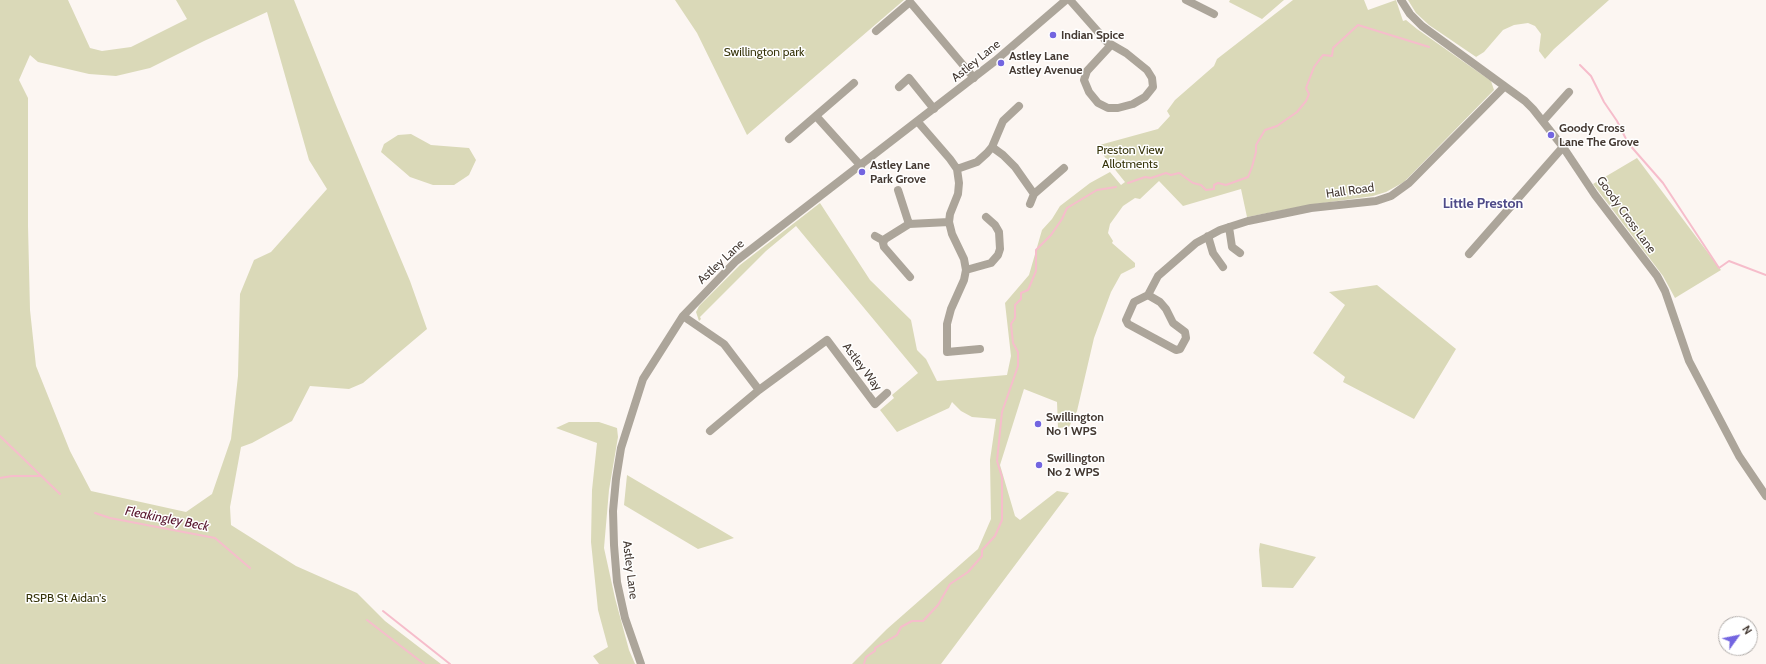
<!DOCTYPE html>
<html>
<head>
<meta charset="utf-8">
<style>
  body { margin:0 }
  #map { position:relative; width:1766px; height:664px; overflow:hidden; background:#fcf6f2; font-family:Cabin,sans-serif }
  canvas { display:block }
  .north { position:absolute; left:1718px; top:616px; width:40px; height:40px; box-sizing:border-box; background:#fff; border:1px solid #b4b0ad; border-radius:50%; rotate:57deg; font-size:11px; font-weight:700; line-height:16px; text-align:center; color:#443932 }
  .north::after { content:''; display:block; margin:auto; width:14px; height:18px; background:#7365e0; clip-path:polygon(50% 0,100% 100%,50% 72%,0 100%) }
</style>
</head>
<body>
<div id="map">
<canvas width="1766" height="664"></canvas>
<div class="north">N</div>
</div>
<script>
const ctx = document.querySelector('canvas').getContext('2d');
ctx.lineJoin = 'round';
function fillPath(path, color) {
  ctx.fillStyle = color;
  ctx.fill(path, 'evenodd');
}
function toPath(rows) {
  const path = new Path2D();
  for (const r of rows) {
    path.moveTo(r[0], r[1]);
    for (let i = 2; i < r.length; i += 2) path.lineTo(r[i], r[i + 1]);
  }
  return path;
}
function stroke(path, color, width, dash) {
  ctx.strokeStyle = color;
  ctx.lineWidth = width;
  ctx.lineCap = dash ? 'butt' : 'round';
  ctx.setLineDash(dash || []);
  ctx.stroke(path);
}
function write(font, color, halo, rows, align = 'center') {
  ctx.font = font + ' Cabin,sans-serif';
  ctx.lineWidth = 3;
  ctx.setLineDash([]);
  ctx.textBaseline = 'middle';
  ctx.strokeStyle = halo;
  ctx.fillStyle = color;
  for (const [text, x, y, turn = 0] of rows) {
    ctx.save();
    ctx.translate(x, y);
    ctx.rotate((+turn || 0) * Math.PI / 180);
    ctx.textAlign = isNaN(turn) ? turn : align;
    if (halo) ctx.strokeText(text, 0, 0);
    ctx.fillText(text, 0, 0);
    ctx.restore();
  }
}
const green = toPath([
  [0,0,68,0,90,48,102,51,131,47,187,19,176,0,294,0,336,105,410,281,427,329,363,383,349,389,310,386,292,421,252,443,241,447,230,507,231,525,296,566,357,593,385,621,441,664,0,664],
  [267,12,309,160,327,189,271,252,254,260,240,294,238,376,231,439,212,494,186,512,91,491,70,451,36,366,30,310,28,226,28,98,19,80,30,55,38,62,89,74,116,76,150,68,204,41],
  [675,0,904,0,747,135,697,33],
  [1230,0,1284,0,1262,19,1229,2],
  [1293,0,1364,0,1368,10,1396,0,1403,21,1406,20,1417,29,1491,81,1494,90,1404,182,1386,192,1373,196,1309,205,1247,217,1241,189,1183,206,1159,181,1140,199,1135,198,1123,206,1110,224,1108,233,1113,241,1112,243,1135,263,1135,267,1121,274,1111,292,1094,338,1077,411,1069,427,1058,428,1057,402,1024,389,1000,465,1015,516,1020,520,1057,491,1069,493,941,664,852,664,887,629,978,549,991,519,990,460,996,419,972,417,961,411,952,402,949,408,897,432,880,410,894,398,892,395,918,373,796,226,766,251,700,317,701,319,699,321,696,312,699,306,740,265,820,203,870,280,911,320,917,350,926,359,937,381,1007,375,1011,356,1005,303,1029,275,1042,230,1052,219,1060,206,1090,183,1110,172,1121,185,1125,182,1096,146,1158,129,1170,116,1167,111,1175,100,1214,66,1217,59],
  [1408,0,1609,0,1554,49,1545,59,1539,51,1541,34,1535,26,1528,23,1514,25,1503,30,1484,52,1476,57,1482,61,1429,25,1416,13],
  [411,134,431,145,469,148,476,160,469,175,454,185,433,185,410,177,381,152,384,144,398,135],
  [1637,158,1721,270,1675,298,1663,276,1593,184],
  [1377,285,1456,349,1414,419,1343,382,1345,377,1313,353,1345,305,1329,292],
  [569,422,599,422,617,428,618,437,609,490,604,548,615,598,629,650,635,664,599,664,593,656,608,647,598,610,591,542,592,490,597,443,556,428],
  [627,475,734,538,698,549,624,505],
  [1260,543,1316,557,1293,588,1262,587,1259,550]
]);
const stream = toPath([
  [1580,65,1591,76,1604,102,1617,121,1628,143,1663,183,1719,268,1729,261,1766,275],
  [1128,183,1145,177,1151,178,1166,173,1171,175,1179,173,1193,183,1201,185,1206,190,1214,189,1214,185,1218,183,1226,185,1248,177,1252,167,1256,152,1256,145,1265,130,1277,126,1297,112,1306,101,1309,94,1306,88,1314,67,1323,55,1332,56,1333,48,1358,25,1429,47],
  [0,436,60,494],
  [0,478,12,476,41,476],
  [95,513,110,518,215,538,250,568],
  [383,611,450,664],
  [367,620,424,664],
  [864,664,866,657,875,651,875,648,897,635,901,627,912,621,923,621,938,605,950,584,968,572,982,556,982,550,995,536,1002,520,1002,477,997,461,1002,412,1018,366,1018,352,1013,343,1011,324,1015,318,1015,305,1021,299,1021,293,1028,290,1036,271,1036,250,1051,235,1062,219,1067,208,1097,190,1116,187]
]);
const street = toPath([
  [1070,0,1107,42,1126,53,1147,70,1152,78,1153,87,1145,97,1133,104,1118,108,1108,108,1098,103,1089,92,1084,80,1087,71,1111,45],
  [1186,0,1214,14],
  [1401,0,1410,14,1422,26,1525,101,1533,109,1563,147,1595,195,1657,276,1665,291,1689,361,1739,456,1766,496],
  [876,31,910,2,974,78],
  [899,87,909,78,934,109],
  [816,116,861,166],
  [1543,121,1569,92],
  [918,122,950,159,957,169,959,183,958,194,950,214,949,222,952,234,964,259,966,270,964,280,951,309,947,324,947,352,980,349],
  [789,139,854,83],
  [992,147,1003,155,1015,167,1034,194,1064,168],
  [957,169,977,162,987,153,992,147,1003,121,1019,106],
  [898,190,909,224],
  [1030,204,1034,194],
  [1229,227,1232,247,1240,253],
  [875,236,884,241],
  [1208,236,1213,253,1223,267],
  [1469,254,1563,147],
  [966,270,991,263,998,255,1000,249,999,232,995,225,986,217],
  [910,277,884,247,883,243,885,239,909,224,949,222],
  [1148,295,1160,302,1166,309,1173,323,1185,332,1186,338,1180,349,1176,350,1128,324,1126,320,1134,302,1148,295,1158,276,1196,243,1220,230,1248,221,1311,208,1376,201,1391,196,1409,183,1504,87],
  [683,316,724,344,759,390,827,340,875,404,887,393],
  [710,431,759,390],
  [641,664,625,618,617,582,614,545,613,511,616,479,621,448,643,379,683,316,736,261,995,61,1066,0]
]);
const markers = [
  [1053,35,4,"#7365e0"],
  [1001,63,4,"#7365e0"],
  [1551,135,4,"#7365e0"],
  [862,172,4,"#7365e0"],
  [1038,424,4,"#7365e0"],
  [1039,465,4,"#7365e0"]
];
const poiNames = [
  ["Indian Spice",1061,35],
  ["Astley Lane",1009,56],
  ["Astley Avenue",1009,70],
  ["Goody Cross",1559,128],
  ["Lane The Grove",1559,142],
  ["Astley Lane",870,165],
  ["Park Grove",870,179],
  ["Swillington",1046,417],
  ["No 1 WPS",1046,431],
  ["Swillington",1047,458],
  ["No 2 WPS",1047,472]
];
const parkNames = [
  ["Swillington park",764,52],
  ["Preston View",1130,150],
  ["Allotments",1130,164],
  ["RSPB St Aidan's",66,598]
];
const streetNames = [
  ["Astley Lane",976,61,-39],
  ["Hall Road",1350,191,-8],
  ["Goody Cross Lane",1626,215,54],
  ["Astley Lane",721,262,-43],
  ["Astley Way",862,367,53],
  ["Astley Lane",630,570,83]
];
const waterNames = [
  ["Fleakingley Beck",167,519,11]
];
const quarterNames = [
  ["Little Preston",1483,204]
];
fillPath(green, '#dad9b8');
stroke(stream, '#f6bdcb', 2);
stroke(street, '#aca59a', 8);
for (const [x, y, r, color] of markers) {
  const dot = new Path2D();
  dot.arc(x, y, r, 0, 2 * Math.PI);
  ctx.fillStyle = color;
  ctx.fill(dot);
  stroke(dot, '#fff', 1.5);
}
write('bold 12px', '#443932', '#fff', poiNames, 'left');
write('12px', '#36340a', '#fff', parkNames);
write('12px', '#443932', '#fff', streetNames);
write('italic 13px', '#58162e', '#fff', waterNames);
write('bold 14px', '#4f4b89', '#fff', quarterNames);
</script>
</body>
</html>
